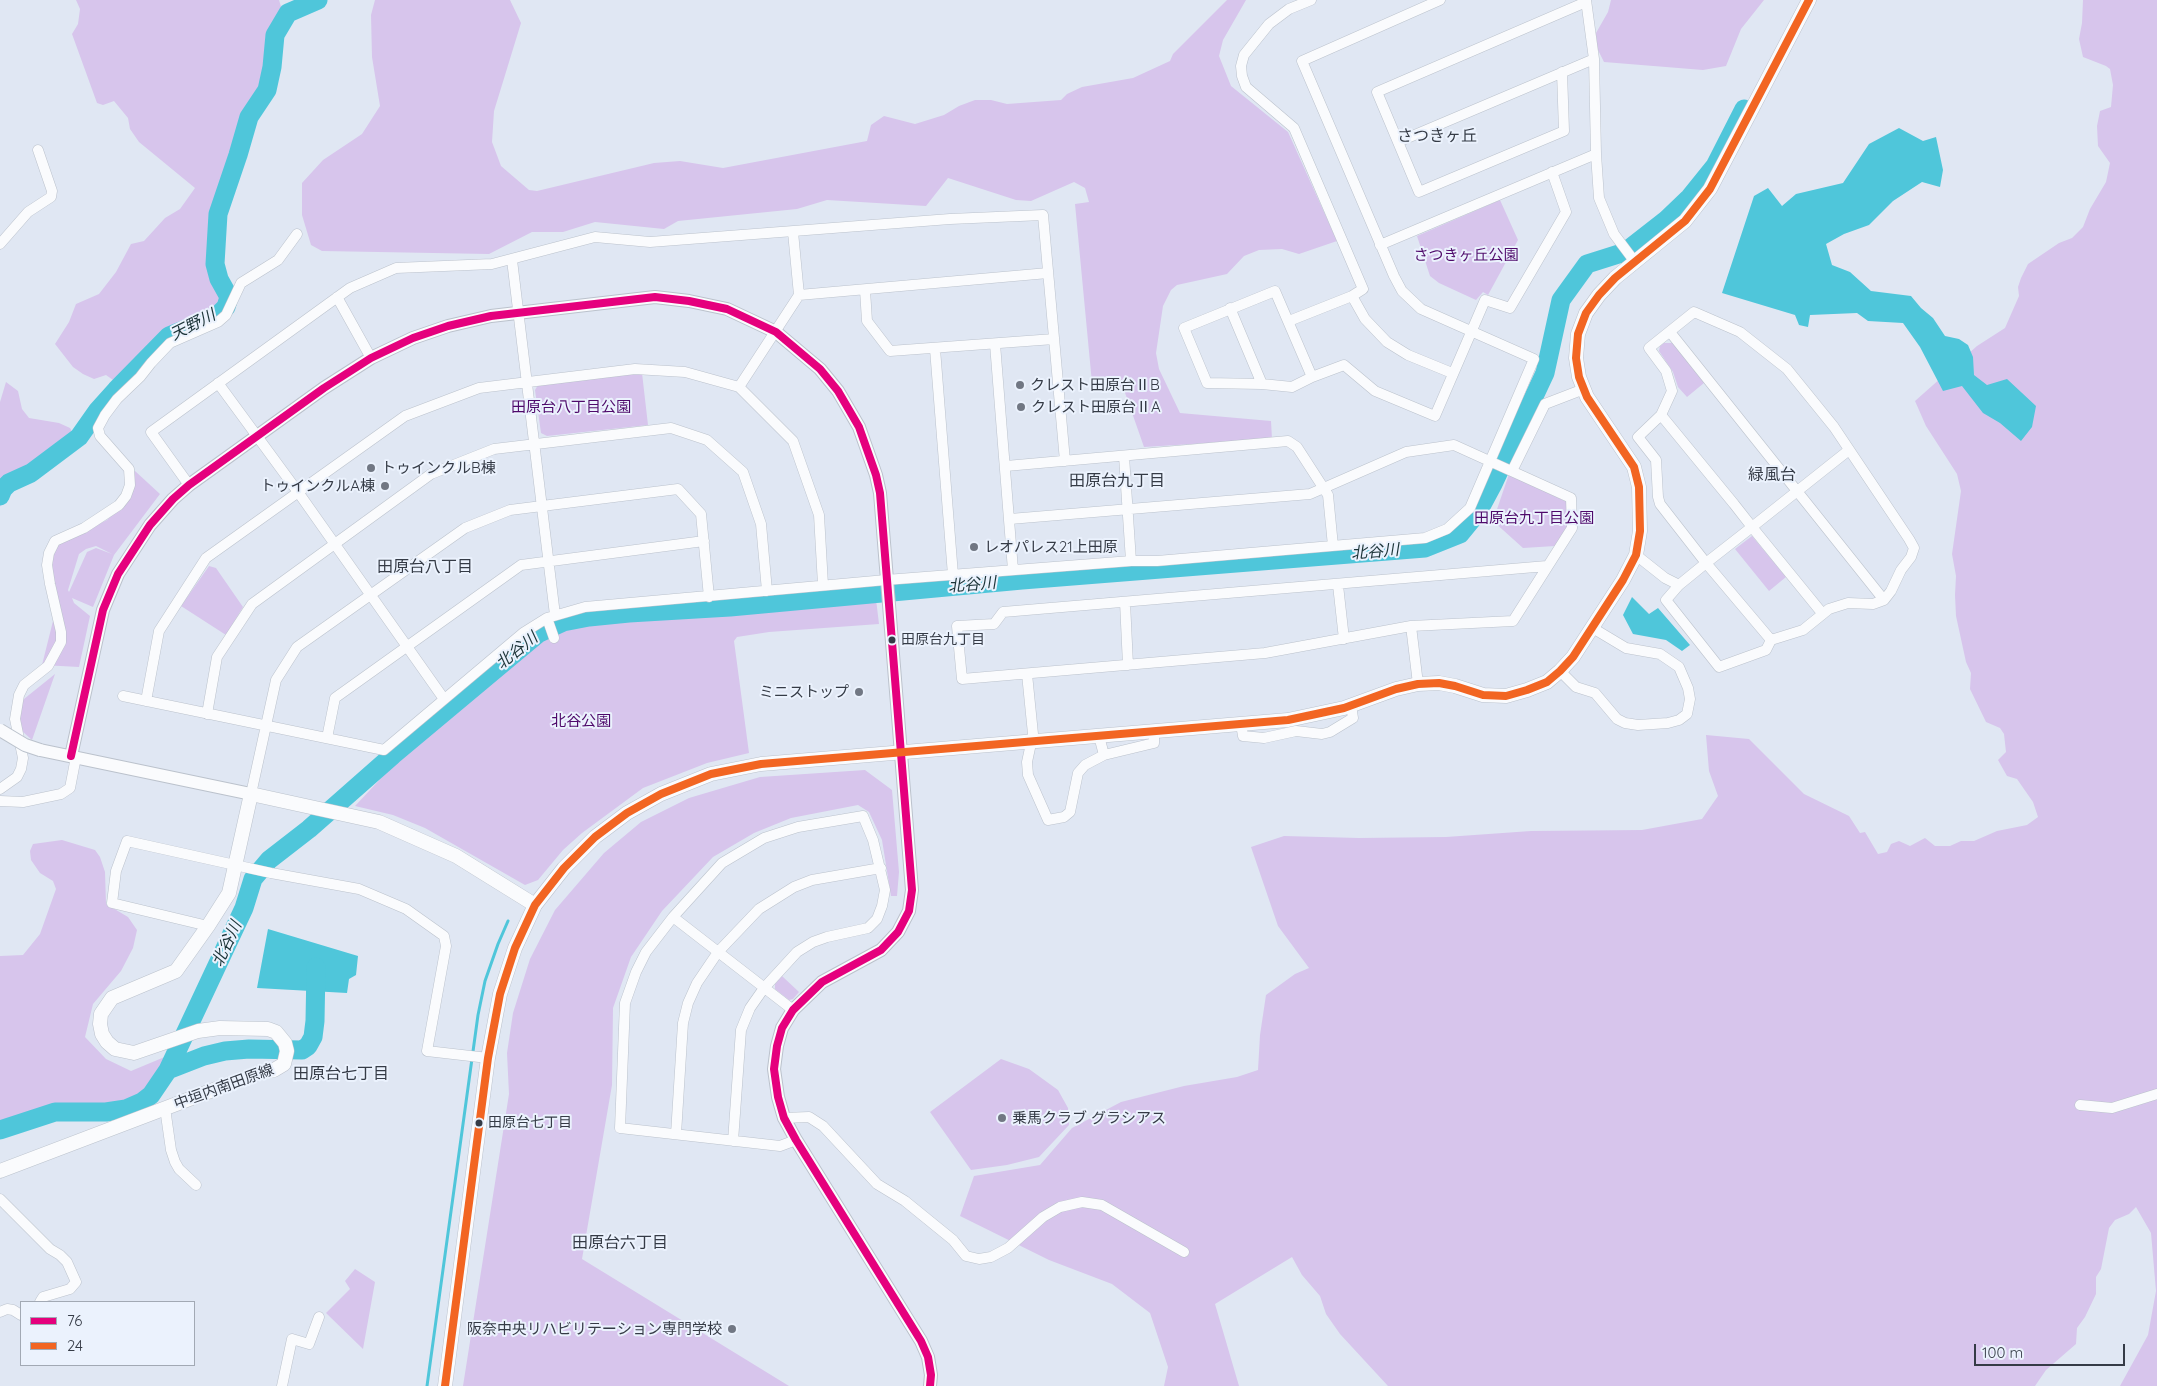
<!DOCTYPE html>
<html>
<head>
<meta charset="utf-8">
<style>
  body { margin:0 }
  #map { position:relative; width:2157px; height:1386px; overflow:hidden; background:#e0e7f3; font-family:Quicksand,sans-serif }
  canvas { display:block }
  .legend { position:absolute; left:20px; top:1301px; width:175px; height:65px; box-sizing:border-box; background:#ebf2fd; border:1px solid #a2a9b4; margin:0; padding:6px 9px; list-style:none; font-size:15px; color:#353b46 }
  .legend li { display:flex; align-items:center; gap:10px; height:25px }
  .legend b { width:25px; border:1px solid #a2a9b4 }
  .scale { position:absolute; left:1974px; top:1344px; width:151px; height:22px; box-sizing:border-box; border:2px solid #353b46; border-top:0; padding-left:6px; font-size:15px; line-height:18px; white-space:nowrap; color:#353b46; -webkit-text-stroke:4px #ebf2fd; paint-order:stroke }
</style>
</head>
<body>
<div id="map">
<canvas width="2157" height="1386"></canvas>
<ul class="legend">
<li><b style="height:6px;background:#e5007d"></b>76</li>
<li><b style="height:6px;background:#f26522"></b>24</li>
</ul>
<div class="scale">100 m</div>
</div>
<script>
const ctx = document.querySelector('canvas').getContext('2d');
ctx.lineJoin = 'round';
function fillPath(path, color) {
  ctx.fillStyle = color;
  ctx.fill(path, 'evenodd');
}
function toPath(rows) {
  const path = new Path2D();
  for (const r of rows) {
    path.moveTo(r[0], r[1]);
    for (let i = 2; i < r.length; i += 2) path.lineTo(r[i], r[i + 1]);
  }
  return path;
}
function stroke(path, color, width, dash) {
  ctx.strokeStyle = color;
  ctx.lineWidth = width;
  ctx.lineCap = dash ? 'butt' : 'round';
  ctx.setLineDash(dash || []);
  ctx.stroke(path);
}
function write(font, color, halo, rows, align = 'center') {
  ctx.font = font + ' Quicksand,"Noto Sans JP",sans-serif';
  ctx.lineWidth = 4;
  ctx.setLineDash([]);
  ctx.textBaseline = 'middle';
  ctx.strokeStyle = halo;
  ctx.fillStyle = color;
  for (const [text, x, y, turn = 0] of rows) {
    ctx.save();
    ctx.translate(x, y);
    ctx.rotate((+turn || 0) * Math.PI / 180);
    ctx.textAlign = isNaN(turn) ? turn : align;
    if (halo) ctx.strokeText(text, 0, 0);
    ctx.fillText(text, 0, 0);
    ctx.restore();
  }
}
const green = toPath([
  [76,0,279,0,282,10,273,33,253,121,243,146,224,183,218,191,211,221,210,251,212,273,225,293,222,306,164,335,129,371,113,380,106,375,94,379,83,374,73,367,55,344,69,322,76,304,99,294,116,272,131,244,144,241,165,218,180,209,195,188,139,142,130,129,128,118,114,101,103,105,97,103,72,34,78,24,80,9],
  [375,0,510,0,521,23,494,111,492,142,501,166,529,190,537,191,654,163,680,161,723,168,867,141,871,125,884,116,915,124,944,115,959,106,975,100,991,100,1007,104,1061,100,1067,94,1082,87,1133,78,1170,61,1173,54,1227,0,1246,0,1223,40,1219,56,1231,86,1288,132,1337,241,1299,254,1282,249,1259,250,1244,256,1227,274,1177,285,1171,290,1163,306,1156,353,1159,369,1180,413,1271,421,1272,439,1144,447,1123,387,1092,383,1075,204,1089,202,1085,188,1074,182,1031,201,1016,200,948,178,926,206,827,200,797,209,678,221,664,229,595,222,563,232,532,232,489,254,322,251,311,245,302,215,302,183,323,160,362,134,380,106,372,57,371,15],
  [1611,0,1764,0,1741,29,1726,66,1703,70,1604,62,1597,48,1596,33,1608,12],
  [2083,0,2157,0,2157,1386,2120,1386,2148,1335,2156,1291,2151,1233,2136,1207,2129,1214,2115,1220,2109,1228,2101,1269,2096,1277,2096,1294,2085,1317,2077,1328,2076,1344,2046,1370,2035,1386,1388,1386,1340,1334,1326,1314,1320,1296,1302,1275,1292,1257,1215,1304,1239,1386,1164,1386,1168,1367,1150,1313,1112,1284,1049,1260,960,1216,974,1176,1040,1165,1072,1128,1121,1102,1184,1086,1237,1077,1258,1070,1260,1035,1266,995,1295,974,1309,968,1278,926,1251,847,1284,836,1359,838,1446,837,1531,831,1642,830,1702,819,1718,796,1709,771,1706,735,1749,739,1804,794,1849,816,1860,833,1865,832,1878,854,1887,852,1891,844,1899,841,1910,846,1925,838,1935,846,1950,846,1961,841,1974,841,1997,831,2027,825,2038,817,2033,802,2017,779,2007,776,1998,760,2006,752,2004,734,2000,728,1986,722,1970,689,1971,673,1966,662,1956,616,1955,595,1956,576,1952,554,1961,491,1957,474,1926,426,1915,401,1977,346,2005,328,2019,296,2018,287,2021,278,2028,264,2059,243,2072,238,2083,227,2090,209,2106,182,2110,163,2098,146,2097,126,2100,111,2111,107,2113,85,2110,69,2106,66,2083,57,2079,39,2082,23],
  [1500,200,1518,240,1488,295,1483,292,1476,300,1439,283,1430,276,1417,236],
  [1664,343,1673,343,1704,383,1687,397,1678,387,1673,372,1659,351,1660,346],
  [642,373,648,425,547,436,541,433,535,390,538,385],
  [6,382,18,391,22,409,29,418,59,423,70,428,74,435,71,453,53,468,5,493,0,507,0,402],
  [135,471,160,494,114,555,93,607,72,598,74,603,90,616,79,667,42,665,58,601,53,584,52,559,59,543,107,520,129,497,130,472],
  [96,546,112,554,96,548,87,552,69,592,68,590,79,554,86,549],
  [1509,474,1567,502,1568,528,1555,546,1523,548,1493,521],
  [1752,536,1786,577,1769,591,1735,549],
  [209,566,216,568,243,607,226,635,181,606],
  [876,599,879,624,769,632,737,637,734,641,749,753,707,763,643,788,582,833,563,850,538,880,525,885,425,828,393,815,355,806,385,774,394,762,504,667,528,648,566,628,586,622],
  [55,674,32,740,21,730,17,716,19,703],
  [865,770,892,790,899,872,897,896,891,896,882,840,869,812,858,805,791,818,754,833,713,857,662,911,631,957,613,1008,612,1085,582,1259,789,1386,463,1386,509,1094,507,1053,513,1013,530,959,555,910,604,853,641,822,689,798,760,777],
  [62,840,95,850,100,857,105,872,106,904,128,917,137,930,133,948,121,971,93,1004,85,1037,106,1059,131,1071,167,1056,154,1093,137,1103,116,1112,62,1111,0,1131,0,956,23,955,40,934,56,889,53,881,40,873,31,860,30,851,33,844],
  [782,976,799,992,793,999,789,1000,775,989,775,984],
  [1001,1059,1029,1069,1058,1090,1068,1108,1069,1125,1039,1157,1007,1165,971,1170,930,1112],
  [355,1269,375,1282,363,1349,326,1313,350,1289,345,1281]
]);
const water = toPath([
  [1899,128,1923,141,1936,137,1943,170,1940,187,1922,182,1893,201,1869,225,1844,234,1826,244,1832,265,1850,272,1871,291,1911,296,1921,308,1933,318,1945,336,1959,339,1968,345,1973,357,1974,375,1987,385,2007,379,2036,406,2032,427,2021,441,2000,423,1983,413,1962,386,1943,391,1920,347,1903,323,1868,321,1857,313,1810,315,1808,327,1799,325,1795,315,1722,293,1754,196,1768,188,1782,206,1796,194,1843,183,1869,144],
  [1632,597,1649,614,1658,608,1690,645,1682,651,1666,640,1633,634,1623,615],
  [268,929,358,956,356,975,349,979,347,993,257,988]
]);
const stream = toPath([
  [427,1386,478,1015,485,981,498,944,508,921]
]);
const river = toPath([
  [0,496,3,489,9,483,31,473,79,437,98,410,116,390,169,336,217,316,226,307,229,297,219,279,215,264,218,214,238,155,249,117,267,90,272,67,275,35,288,13,318,0],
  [168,1070,204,1056,225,1051,249,1049,302,1050,308,1046,313,1037,315,1021,316,967],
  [0,1130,55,1112,106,1112,126,1109,142,1102,151,1095,168,1070,244,908,253,879,269,860,309,829,393,755,509,658,539,633,563,622,589,617,629,613,730,607,1022,580,1425,548,1460,534,1478,512,1493,484,1545,373,1561,300,1587,264,1625,252,1666,220,1690,197,1715,166,1744,109]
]);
const minor = toPath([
  [1586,0,1594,59,1596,154,1599,198,1614,234,1635,262],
  [1562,72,1564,131,1419,192,1377,92,1586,2],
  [1398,142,1594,59],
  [793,232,799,295],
  [0,244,28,212,51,197,52,191,38,150],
  [1380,245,1596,154],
  [512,260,555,615],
  [865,290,867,321,890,351,1054,339],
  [1352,296,1365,319,1387,342,1408,355,1452,373],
  [337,297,371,358],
  [1230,308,1262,384],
  [1289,321,1352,296,1363,289,1294,128,1246,87,1242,76,1241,66,1244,55,1269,24,1289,9,1311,0],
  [1670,332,1884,600],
  [995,344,1013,570],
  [935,349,953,575],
  [1312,377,1275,291,1184,328,1207,383,1262,384,1292,387,1312,377,1344,365,1375,391,1435,416,1485,300,1510,308,1566,212,1552,172],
  [218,383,298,492,444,699],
  [739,387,799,295,1048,273],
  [1661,415,1638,437,1656,460,1658,497,1660,504,1706,563,1771,640],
  [1124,456,1131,561],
  [1006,466,1288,441,1297,447,1328,495,1333,546],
  [1512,471,1545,404,1584,389],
  [189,485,151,432,350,288,396,268,492,264,595,237,650,242,950,219,1043,215,1065,461],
  [1010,519,1310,494,1406,452,1454,445,1571,498,1572,528,1513,621,1411,626,1265,653,962,679,957,626,994,624,1003,612,1547,566],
  [1636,555,1665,578,1679,585],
  [1338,585,1344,639],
  [1125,602,1128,665],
  [1822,613,1752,527,1734,504,1661,415,1672,391,1666,371,1649,348,1694,312,1740,332,1787,369,1834,427,1909,539,1914,548,1911,557,1901,570,1891,591,1884,600,1873,604,1848,603,1829,609,1803,630,1771,640,1766,650,1719,667,1666,600,1679,585,1706,563,1752,527,1849,450],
  [547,618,554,638],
  [1411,626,1418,684],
  [1560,671,1576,687,1595,693,1617,719,1625,723,1638,725,1668,723,1679,720,1687,714,1690,699,1688,688,1679,667,1660,654,1626,648,1591,627],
  [1027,674,1033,734,1027,762,1028,775,1048,820,1064,817,1070,812,1078,773,1085,765,1104,755,1154,743,1154,731],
  [123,696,384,750,523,633,547,618,585,607,886,580,1131,561,1157,561,1425,538,1447,529,1470,508,1534,359,1421,309,1402,291,1394,276,1302,61,1440,0],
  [146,701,159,631,206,558,405,416,479,388,635,369,685,372,739,387,793,441,819,515,823,585],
  [207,714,217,657,252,604,431,474,494,449,671,428,707,440,743,472,761,524,767,591],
  [1241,724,1243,736,1264,738,1296,731,1322,734,1330,732,1353,718,1351,705],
  [1099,736,1104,755],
  [327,738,335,698,521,565,704,541],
  [0,789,17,777,21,769,23,758,15,719,19,695,24,685,48,666,61,642,61,632,50,584,47,565,49,553,55,541,84,528,119,505,126,496,130,485,129,469,100,436,98,428,105,415,117,399,140,377,151,363,170,343,218,322,226,315,241,283,278,260,297,234],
  [251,794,276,680,297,647,465,528,510,510,678,489,701,514,709,597],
  [0,801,23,802,61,794,70,788,76,757],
  [673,917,793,1010],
  [208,926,112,903,116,871,127,841,271,873,359,889,406,909,444,936,446,946,427,1051,488,1058],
  [2080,1105,2112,1108,2157,1094],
  [165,1108,171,1150,175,1162,179,1169,196,1185],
  [784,1118,809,1117,823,1126,877,1184,905,1201,953,1240,966,1256,979,1259,991,1257,1008,1248,1043,1217,1060,1207,1082,1202,1102,1205,1184,1252],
  [676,1134,683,1023,688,1003,697,983,718,952,759,909,794,887,812,880,881,868],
  [733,1141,741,1030,750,1008,764,988,797,952,813,942,827,937,868,928,877,919,882,906,885,890,873,840,863,816,798,827,764,838,722,863,673,917,646,952,636,972,625,1003,620,1128,780,1146,796,1140],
  [0,1199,50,1249,60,1255,67,1262,76,1282,70,1289,43,1297,40,1302],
  [0,1312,7,1309,13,1310,21,1315],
  [282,1386,292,1339,309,1344,319,1317]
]);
const tertiary = toPath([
  [40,750,251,794],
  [71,756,103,610,118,574,150,525,173,499,189,485,324,388,371,358,413,338,448,326,491,316,655,297,689,301,727,309,776,332,820,369,838,391,859,427,876,475,880,493,912,890,909,911,898,932,881,950,822,982,793,1010,782,1028,777,1046,774,1069,778,1097,784,1118,796,1140,921,1341,928,1357,931,1375,930,1386]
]);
const secondary = toPath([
  [0,1171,258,1073,274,1070,284,1064,287,1051,285,1043,276,1032,268,1029,220,1028,198,1031,134,1053,115,1049,107,1042,102,1034,100,1024,101,1014,112,998,176,971,208,926,229,893,251,794,379,822,456,856,535,905],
  [445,1386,488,1058,500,994,515,948,535,905,564,868,595,837,627,813,661,794,711,774,761,764,1288,720,1344,708,1396,689,1418,684,1439,683,1455,686,1483,695,1506,696,1527,690,1547,682,1560,671,1573,657,1623,580,1636,555,1640,531,1639,487,1634,467,1587,397,1579,377,1576,358,1578,334,1586,313,1599,295,1615,278,1685,221,1710,189,1809,0]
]);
const tertiaryBridge = toPath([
  [0,730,25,745,40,750]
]);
const bus1 = toPath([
  [71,756,103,610,118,574,150,525,173,499,189,485,324,388,371,358,413,338,448,326,491,316,655,297,689,301,727,309,776,332,820,369,838,391,859,427,876,475,880,493,912,890,909,911,898,932,881,950,822,982,793,1010,782,1028,777,1046,774,1069,778,1097,784,1118,796,1140,921,1341,928,1357,931,1375,930,1386]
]);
const bus2 = toPath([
  [445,1386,488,1058,500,994,515,948,535,905,564,868,595,837,627,813,661,794,711,774,761,764,1288,720,1344,708,1396,689,1418,684,1439,683,1455,686,1483,695,1506,696,1527,690,1547,682,1560,671,1573,657,1623,580,1636,555,1640,531,1639,487,1634,467,1587,397,1579,377,1576,358,1578,334,1586,313,1599,295,1615,278,1685,221,1710,189,1809,0]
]);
const markers = [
  [1020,385,5,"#717783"],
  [1021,407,5,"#717783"],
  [371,468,5,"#717783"],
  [385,486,5,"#717783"],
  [974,547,5,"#717783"],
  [892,640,4.5,"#353b46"],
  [859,692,5,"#717783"],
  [1002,1118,5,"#717783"],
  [479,1123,4.5,"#353b46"],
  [732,1329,5,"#717783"]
];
const busNames = [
  ["田原台九丁目",901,640],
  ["田原台七丁目",488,1123]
];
const parkNames = [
  ["さつきヶ丘公園",1466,255],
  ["田原台八丁目公園",571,407],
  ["田原台九丁目公園",1534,518],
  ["北谷公園",581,721]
];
const poiNames = [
  ["クレスト田原台ⅡB",1030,385],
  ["クレスト田原台ⅡA",1031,407],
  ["トゥインクルB棟",381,468],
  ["トゥインクルA棟",375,486,"right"],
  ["レオパレス21上田原",984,547],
  ["ミニストップ",849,692,"right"],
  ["乗馬クラブ グラシアス",1012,1118],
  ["阪奈中央リハビリテーション専門学校",722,1329,"right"]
];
const streetNames = [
  ["中垣内南田原線",224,1087,-20]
];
const neighbourhoodNames = [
  ["さつきヶ丘",1437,136],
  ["緑風台",1772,475],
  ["田原台九丁目",1117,481],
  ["田原台八丁目",425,567],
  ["田原台七丁目",341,1074],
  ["田原台六丁目",620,1243]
];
const waterNames = [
  ["天野川",193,325,-27],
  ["北谷川",1375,552,-5],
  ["北谷川",972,585,-5],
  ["北谷川",517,651,-39],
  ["北谷川",227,944,-65]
];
fillPath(green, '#d7c5ec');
fillPath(water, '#4fc6da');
stroke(stream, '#4fc6da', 3);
stroke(river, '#4fc6da', 19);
stroke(minor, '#bbc2cc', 11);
stroke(tertiary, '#bbc2cc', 14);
stroke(secondary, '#bbc2cc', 15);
stroke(minor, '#fafbfd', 10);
stroke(tertiary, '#fafbfd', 12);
stroke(secondary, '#fafbfd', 14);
stroke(tertiaryBridge, '#bbc2cc', 14, []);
stroke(tertiaryBridge, '#fafbfd', 12);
stroke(bus1, '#e5007d', 8);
stroke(bus2, '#f26522', 8);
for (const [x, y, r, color] of markers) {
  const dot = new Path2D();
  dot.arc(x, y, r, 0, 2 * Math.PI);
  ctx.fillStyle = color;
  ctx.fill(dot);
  stroke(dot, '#ebf2fd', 2);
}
write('14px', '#353b46', '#ebf2fd', busNames, 'left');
write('15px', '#4f0a6b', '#ebf2fd', parkNames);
write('15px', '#353b46', '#ebf2fd', poiNames, 'left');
write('15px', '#353b46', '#ebf2fd', streetNames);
write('16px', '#353b46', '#ebf2fd', neighbourhoodNames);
write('italic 16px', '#1c3438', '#ebf2fd', waterNames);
</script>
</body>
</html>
